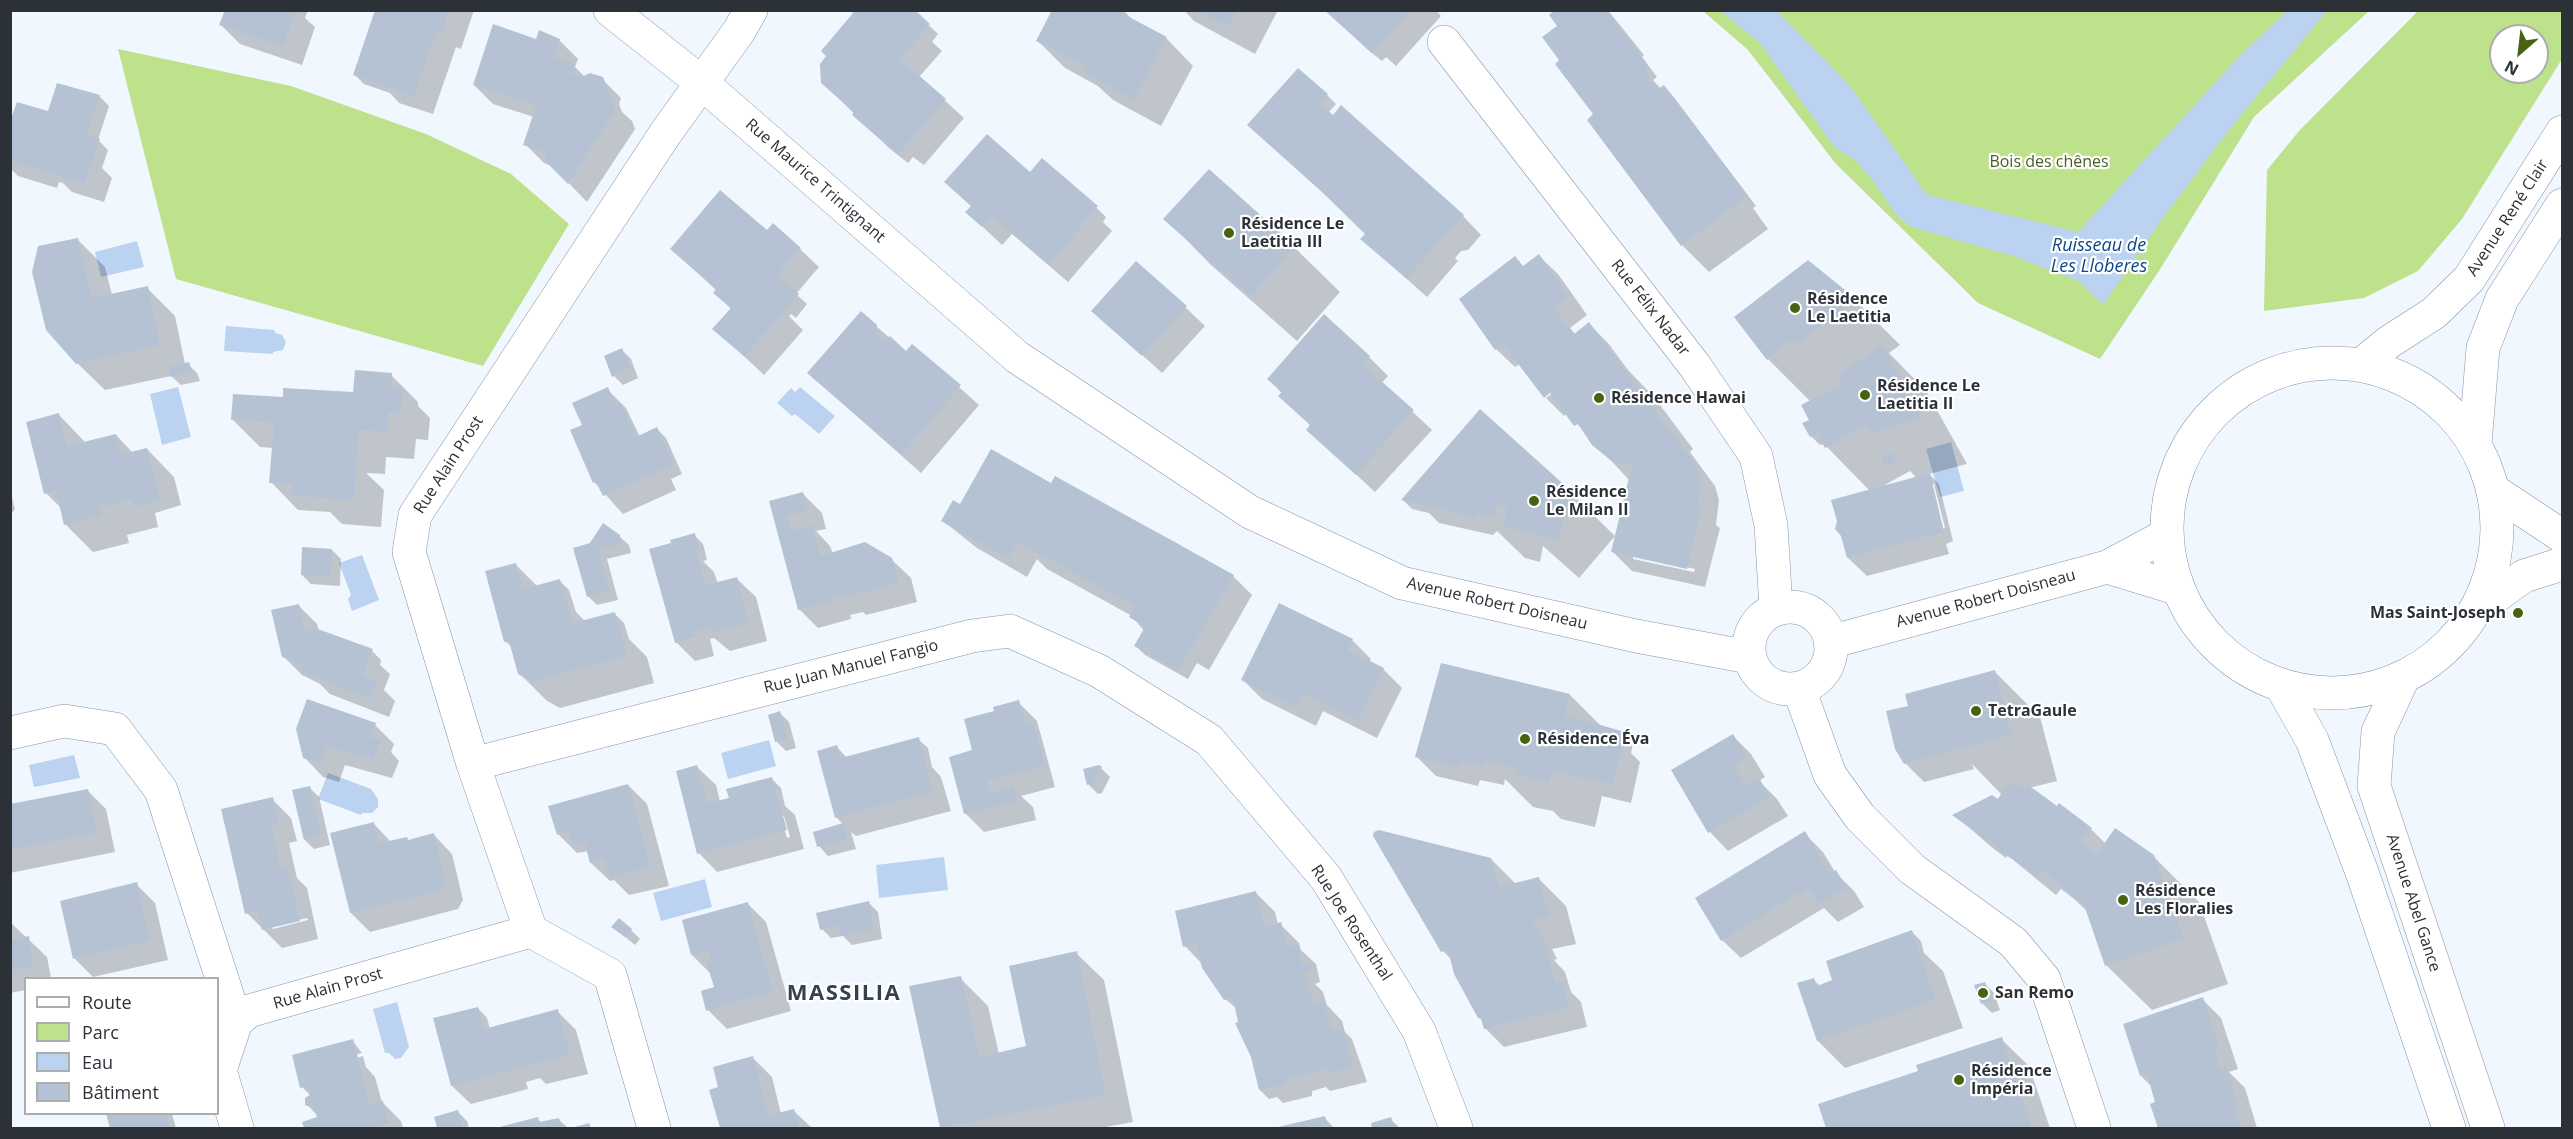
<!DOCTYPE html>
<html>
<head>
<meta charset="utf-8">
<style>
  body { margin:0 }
  #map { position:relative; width:2573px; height:1139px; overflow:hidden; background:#f1f7fe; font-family:"Open Sans",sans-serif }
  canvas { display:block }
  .frame { position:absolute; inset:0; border:12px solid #2c3138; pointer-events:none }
  .legend { position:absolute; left:24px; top:977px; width:195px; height:138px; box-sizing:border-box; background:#fff; border:2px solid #abadaf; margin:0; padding:8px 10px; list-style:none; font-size:18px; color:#2c3138 }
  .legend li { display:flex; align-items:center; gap:12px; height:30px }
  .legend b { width:30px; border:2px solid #abadaf }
  .north { position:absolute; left:2489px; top:24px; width:60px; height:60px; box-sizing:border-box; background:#fff; border:2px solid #abadaf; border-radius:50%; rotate:208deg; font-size:16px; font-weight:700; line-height:24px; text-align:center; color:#2c3138 }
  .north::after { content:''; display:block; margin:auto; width:21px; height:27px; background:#486213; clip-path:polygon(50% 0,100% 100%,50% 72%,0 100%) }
</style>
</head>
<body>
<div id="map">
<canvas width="2573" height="1139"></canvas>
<div class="frame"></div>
<ul class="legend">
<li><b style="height:8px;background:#fff"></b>Route</li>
<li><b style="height:16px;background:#bee18b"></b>Parc</li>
<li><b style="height:16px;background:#bbd3f1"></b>Eau</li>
<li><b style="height:16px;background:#b5c2d3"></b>Bâtiment</li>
</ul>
<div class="north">N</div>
</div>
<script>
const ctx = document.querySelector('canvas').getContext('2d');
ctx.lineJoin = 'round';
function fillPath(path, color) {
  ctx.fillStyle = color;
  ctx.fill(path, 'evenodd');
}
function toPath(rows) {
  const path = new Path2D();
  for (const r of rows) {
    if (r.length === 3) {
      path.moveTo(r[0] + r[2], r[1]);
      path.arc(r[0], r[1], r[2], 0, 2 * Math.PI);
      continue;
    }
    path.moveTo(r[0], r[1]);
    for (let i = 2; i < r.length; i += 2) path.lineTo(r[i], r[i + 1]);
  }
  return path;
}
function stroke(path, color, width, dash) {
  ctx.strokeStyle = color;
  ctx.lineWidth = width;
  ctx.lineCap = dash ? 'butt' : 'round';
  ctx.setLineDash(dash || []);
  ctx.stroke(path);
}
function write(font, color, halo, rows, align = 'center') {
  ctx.font = font + ' "Open Sans",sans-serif';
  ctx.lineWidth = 4.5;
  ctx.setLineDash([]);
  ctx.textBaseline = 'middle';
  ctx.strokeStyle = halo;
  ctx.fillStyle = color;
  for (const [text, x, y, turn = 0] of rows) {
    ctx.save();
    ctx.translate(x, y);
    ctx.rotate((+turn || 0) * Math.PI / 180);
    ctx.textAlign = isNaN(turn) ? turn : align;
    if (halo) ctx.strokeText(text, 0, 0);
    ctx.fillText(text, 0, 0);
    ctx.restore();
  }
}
const green = toPath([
  [1703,11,2369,11,2254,117,2159,271,2100,359,1978,303,1836,164,1748,50],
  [2418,11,2562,11,2562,59,2462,219,2418,271,2364,298,2264,311,2267,170,2299,131],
  [2501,36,2537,36,2537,72,2501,72],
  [118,49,291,86,426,134,511,174,569,224,483,366,176,279]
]);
const water = toPath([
  [1721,11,1777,11,1851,87,1927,195,2078,232,2238,58,2287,11,2327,11,2229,130,2160,222,2103,305,2079,281,2013,256,1912,227,1898,217,1870,177,1854,159,1835,148,1760,43],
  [137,241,144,267,101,277,95,252],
  [226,326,274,330,275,333,282,335,286,342,283,350,273,352,273,354,224,351],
  [178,387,191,437,162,445,150,394],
  [800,387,835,416,819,434,795,414,792,416,777,403,791,388,795,392],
  [1951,442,1964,491,1940,497,1926,449],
  [362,555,379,600,352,611,348,599,351,595,339,563],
  [769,740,776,766,728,779,721,753],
  [74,755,80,778,34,787,29,765],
  [328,773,371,789,378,799,378,807,372,813,362,813,361,815,318,799],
  [944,857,948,890,879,898,876,865],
  [705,879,712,907,661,921,653,893],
  [397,1002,409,1047,401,1058,395,1059,389,1053,385,1053,373,1009]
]);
const shadow = toPath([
  [226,10,308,10,305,18,315,27,302,65,240,44,221,25],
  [377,10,474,10,461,49,456,47,433,114,399,103,390,93,364,84,355,75],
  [913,10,938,34,932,42,942,51,919,77,964,118,924,165,913,157,908,163,889,148,822,82],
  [1053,10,1123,10,1135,22,1166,38,1193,66,1161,126,1113,100,1098,86,1065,68,1037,40],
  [1184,10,1278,10,1255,54,1194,21],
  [1326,10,1436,10,1441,16,1396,66,1386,57,1382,61,1367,49],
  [1556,10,1608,10,1611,14,1644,55,1642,57,1657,77,1653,80,1661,89,1664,87,1673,96,1756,206,1753,208,1768,229,1709,272,1682,245,1561,61],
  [559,40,578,59,575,67,585,77,602,79,621,98,619,104,622,112,632,121,635,129,587,202,552,166,544,163,525,144,534,117,493,104,474,85,537,41],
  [1327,95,1336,104,1328,113,1463,216,1481,235,1468,250,1461,251,1455,258,1458,261,1427,297,1362,239,1367,234,1342,210,1268,143],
  [99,96,109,106,98,140,108,150,102,168,112,178,104,202,72,192,63,183,59,182,57,188,18,176,10,168,10,126],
  [946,182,1085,197,1106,217,1103,222,1112,231,1068,282,1012,234,1002,245,967,212,972,207],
  [1231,190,1294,247,1340,292,1297,341,1211,265,1166,219],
  [767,232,800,249,819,267,796,294,807,304,796,318,791,314,789,316,803,330,764,375,715,329,732,310,715,293,717,291,672,249],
  [77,239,105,267,112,295,147,288,175,316,185,364,188,364,197,373,200,381,181,385,171,376,105,390,77,363],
  [1539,256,1558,274,1587,315,1570,328,1575,334,1589,324,1608,343,1628,370,1654,397,1693,449,1690,452,1715,486,1719,500,1716,525,1720,528,1705,587,1632,571,1613,552,1630,481,1567,413,1564,416,1546,398,1557,390,1545,395,1545,397,1520,364,1515,367,1496,349,1523,267],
  [1633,556,1695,569,1694,572,1633,559],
  [1808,262,1855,300,1900,345,1889,353,1927,392,1967,464,1929,474,1939,484,1953,541,1946,544,1949,554,1867,576,1848,558,1870,491,1824,444,1820,445,1811,436,1811,402,1768,359],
  [1910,471,1917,478,1883,486],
  [1931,484,1934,484,1945,528,1942,529],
  [1160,283,1205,326,1162,373,1094,311],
  [876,326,907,353,913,346,979,405,921,473,824,387],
  [622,350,631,359,638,378,623,385,614,376],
  [1369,357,1388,376,1382,383,1432,430,1375,492,1308,430,1311,426,1269,379],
  [391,375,418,402,418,406,430,418,428,440,416,439,414,459,386,457,385,474,366,473,384,490,381,527,342,524,330,512,298,510,271,482,273,448,260,447,233,420,287,400,354,394],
  [607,389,626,408,640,437,657,429,666,438,682,474,671,479,676,490,623,514,595,483,579,447,584,426],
  [59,415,86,443,116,435,133,453,147,449,174,477,181,505,155,513,158,527,127,535,129,543,93,552,65,524,62,509,46,493],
  [1050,484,1110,508,1173,541,1233,576,1252,595,1209,670,1197,663,1188,679,1145,655,1136,646,1144,631,1132,616,1047,569,1037,559,1027,577,977,548,943,521,966,509],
  [10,490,15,509,10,516],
  [1569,491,1615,536,1579,578,1543,546,1540,562,1525,558,1497,531,1493,535,1439,523,1429,513,1412,509,1403,500],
  [803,494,822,513,826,529,816,531,830,546,833,554,891,559,911,578,917,602,866,615,863,612,850,615,851,619,818,628,799,609,770,502],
  [694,535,703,544,707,560,703,561,714,572,718,584,737,579,756,597,767,641,730,651,714,638,710,639,714,656,695,661,676,642],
  [619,536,629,545,631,553,607,559,618,600,597,605,588,596,591,544],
  [332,550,341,559,340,586,311,584,302,575],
  [516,565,538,587,560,581,569,590,576,612,585,621,615,614,624,623,629,639,647,657,654,683,560,708,547,701,519,673,513,648,506,642],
  [299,606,317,624,319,631,372,651,381,660,380,665,390,674,384,690,395,701,389,717,330,694,320,684,302,675,283,656],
  [1352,640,1371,659,1369,662,1383,669,1402,688,1377,738,1323,711,1316,726,1262,699,1243,680],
  [1995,672,2040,717,2057,781,2029,788,2091,829,2106,844,2153,856,2199,902,2228,984,2152,1010,2106,965,2088,912,2074,899,2061,889,2056,895,2012,859,2007,856,2006,858,1990,846,1955,815,1999,802,2002,795,1972,764,1974,769,1924,782,1905,763,1909,707],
  [1570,695,1603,728,1624,734,1633,743,1631,753,1640,762,1631,803,1602,796,1595,827,1561,819,1553,811,1533,807,1505,779,1504,785,1480,780,1478,786,1436,776,1417,757],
  [308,701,375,725,394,744,391,752,399,761,392,778,345,765,339,782,323,777,304,757],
  [1018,702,1037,721,1055,787,1021,796,1033,807,1036,820,984,832,965,813,974,751],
  [780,713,789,722,796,748,786,751,777,742,770,716],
  [1733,736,1751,754,1765,777,1759,781,1777,799,1788,816,1728,851,1710,832,1673,771],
  [918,739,928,748,932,767,941,777,951,811,856,836,851,832,856,849,828,856,819,846,815,833,843,824,837,818,837,747,847,758],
  [697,767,716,785,720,802,771,778,781,788,785,806,795,815,804,849,717,872,699,853],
  [781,816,784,816,790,837,787,838],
  [1101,768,1110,777,1102,793,1098,794,1089,785],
  [628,785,647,804,669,886,629,895,614,880,610,881,591,863,589,851,577,853,558,834],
  [310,788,319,797,330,845,314,849,305,840],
  [87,790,106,809,115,852,10,873,10,806],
  [272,799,291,818,297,841,289,843,297,878,307,888,318,939,282,948,247,913],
  [307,918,308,920,273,929,271,926],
  [374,824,391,842,406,838,409,841,434,835,452,854,463,900,458,909,370,932,351,913,332,834],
  [1804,833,1823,852,1835,872,1854,891,1864,907,1838,922,1824,908,1741,958,1722,940],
  [1491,859,1516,884,1539,879,1566,906,1576,944,1552,949,1557,959,1554,960,1565,972,1571,992,1581,1002,1587,1027,1504,1047,1486,1029,1452,960,1443,951],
  [136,884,155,903,168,960,93,977,75,959],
  [1256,893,1275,912,1278,924,1280,924,1299,943,1301,950,1316,964,1320,982,1315,984,1323,992,1327,1005,1342,1021,1345,1032,1352,1039,1367,1082,1330,1091,1326,1087,1312,1091,1312,1096,1283,1103,1277,1097,1269,1099,1260,1090,1255,1062,1236,1008,1225,999,1203,965,1185,946],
  [868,902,878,912,882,939,852,945,843,936,831,938,822,929],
  [747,903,766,922,791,1011,727,1029,708,1010,716,989,711,974,692,955],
  [10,922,47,957,51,978,26,978,26,990,10,993],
  [613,927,631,930,640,939,635,945],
  [1911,931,1921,941,1924,953,1943,971,1963,1028,1845,1068,1818,1041,1813,979,1820,986,1833,981],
  [1076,953,1104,980,1133,1122,1100,1128,941,1128,911,987,960,978,988,1006,999,1054,1028,1047],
  [1985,984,1994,993,2000,1010,1992,1013,1982,1003],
  [2202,999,2221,1018,2238,1069,2229,1072,2245,1088,2257,1128,2159,1128,2152,1105,2156,1101,2152,1087,2141,1076],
  [478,1008,487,1018,490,1029,557,1011,576,1030,588,1074,546,1084,540,1078,526,1082,528,1089,471,1104,452,1086],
  [2001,1039,2029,1066,2050,1128,1827,1128,1820,1105,1919,1072],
  [352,1040,362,1053,332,1062,335,1064,363,1056,366,1067,375,1077,382,1102,401,1121,403,1128,306,1128,304,1123,319,1118,307,1104,311,1096,302,1087],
  [753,1058,772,1077,781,1114,794,1111,812,1128,721,1128,717,1088],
  [458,1112,467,1121,469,1128,439,1128,436,1118],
  [108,1114,172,1114,176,1128,111,1128],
  [1324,1117,1334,1128,1277,1128],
  [537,1119,542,1123,558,1119,568,1128,499,1128],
  [1390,1119,1400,1128,1374,1128,1373,1124]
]);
const building = toPath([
  [225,10,296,10,283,47,219,25],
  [375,10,449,10,442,31,437,30,414,97,353,75],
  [851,10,915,10,930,24,900,59,946,99,898,155,852,115,854,112,821,83,820,64,826,56,821,51,853,13],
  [1052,10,1116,10,1167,37,1134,100,1084,73,1087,68,1036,41],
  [1196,10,1237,10,1228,27],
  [1324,10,1411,10,1372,53],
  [1554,10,1607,10,1649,67,1644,71,1658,89,1664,85,1748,196,1681,246,1587,120,1593,114,1555,64,1559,60,1542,37,1557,26,1549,15],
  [493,24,536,39,539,30,560,39,554,57,575,64,572,74,581,77,590,73,603,77,616,109,568,184,544,160,547,153,523,145,536,106,473,85],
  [1298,68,1328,94,1320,103,1333,115,1341,105,1464,215,1407,279,1360,239,1365,234,1321,191,1247,125],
  [57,83,100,95,87,135,100,139,85,184,10,161,10,121,17,102,48,111],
  [987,134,1030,172,1042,158,1098,206,1049,265,992,216,982,227,965,212,971,206,944,182],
  [1209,169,1295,246,1251,297,1163,219],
  [720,190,767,230,773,223,801,248,777,275,799,294,745,357,712,329,731,308,713,293,716,289,670,249],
  [78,238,92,298,148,286,160,345,76,364,46,330,32,272,38,246],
  [1539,254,1569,296,1553,307,1574,334,1589,322,1696,465,1701,480,1698,507,1701,508,1687,569,1611,552,1632,465,1614,463,1592,445,1578,424,1574,426,1550,393,1544,398,1503,344,1495,350,1459,299,1515,256,1523,266],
  [1808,260,1856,299,1796,345,1792,340,1767,360,1734,317],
  [1136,261,1187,306,1142,356,1091,311],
  [861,311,877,325,877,333,885,341,890,336,906,351,912,344,961,385,902,455,807,373],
  [1324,314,1370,356,1363,365,1414,410,1356,475,1306,430,1310,425,1278,396,1282,392,1267,379],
  [1882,345,1923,418,1870,433,1865,426,1825,448,1817,434,1810,437,1802,423,1809,420,1801,405,1841,384,1837,376],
  [622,348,630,368,612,377,604,356],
  [189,362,192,372,170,377,168,367],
  [355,370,392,373,391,388,403,389,401,414,389,412,387,432,359,430,354,500,291,496,292,484,269,483,274,423,231,420,233,394,283,397,283,388,353,392],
  [608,387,616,406,622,404,636,437,657,427,674,465,603,496,596,482,593,483,570,430,582,425,572,403],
  [1480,409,1570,490,1559,540,1503,527,1507,507,1497,505,1495,517,1478,513,1474,517,1401,500],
  [59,413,67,446,116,434,122,454,147,448,161,501,133,507,132,500,100,508,102,515,64,525,56,491,44,494,26,422],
  [991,449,1051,483,1055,476,1234,575,1178,671,1134,646,1145,627,1129,617,1135,607,1018,542,1008,559,941,521,953,500,960,504],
  [1894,453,1896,462,1883,465,1881,456],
  [1930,473,1944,532,1847,558,1841,536,1835,529,1837,521,1831,500],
  [803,492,808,510,787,516,792,530,812,525,821,556,865,542,892,558,899,583,845,597,844,593,832,596,833,601,798,610,769,501],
  [603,523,620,535,622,544,599,550,610,591,587,597,573,548,590,543],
  [695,533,699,550,696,551,706,585,737,577,749,623,710,633,709,628,694,632,696,637,675,643,649,549,671,543,670,540],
  [302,547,332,549,331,577,301,575],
  [516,563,523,589,560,579,573,623,615,612,627,656,532,682,518,674,509,641,504,642,485,571],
  [1279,603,1353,639,1348,650,1384,668,1358,721,1304,693,1296,708,1241,680],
  [299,604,305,631,315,628,373,649,363,676,377,681,370,699,300,672,303,665,282,657,271,610],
  [1441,663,1570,694,1565,715,1625,732,1613,785,1552,771,1550,783,1514,774,1516,768,1486,762,1485,767,1461,762,1459,768,1415,757],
  [1995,670,2012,735,1904,764,1895,749,1886,711,1908,706,1905,694],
  [307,699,376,723,371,737,381,740,373,760,326,747,320,764,303,758,296,729],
  [1019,700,1026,724,1033,722,1045,766,987,781,990,793,1014,786,1018,802,964,814,949,757,972,750,964,719,994,711,993,707],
  [780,711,788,739,775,742,768,715],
  [1733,734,1747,757,1734,766,1746,785,1759,778,1770,797,1708,833,1671,770],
  [919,737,933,792,835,818,817,751,837,745,841,758],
  [697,765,708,803,729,798,726,789,772,777,787,830,697,854,676,771],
  [1099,765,1102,767,1093,784,1087,785,1083,769],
  [2015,782,2024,788,2027,784,2057,806,2059,803,2092,828,2080,843,2097,854,2115,828,2154,855,2184,939,2105,966,2084,905,2042,871,2037,877,1952,815,1992,795,1998,799,2005,787],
  [628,784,651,867,609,877,604,859,590,863,584,841,572,845,568,831,557,835,548,806],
  [310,786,321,836,304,840,292,790],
  [88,789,97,833,10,850,10,804],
  [273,797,279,823,271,824,281,869,288,867,300,921,262,930,257,911,245,914,221,809],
  [374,822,380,843,407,837,408,840,434,833,445,880,439,891,350,913,330,833],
  [843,823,848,840,817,847,813,832],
  [1379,830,1491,858,1499,887,1539,877,1549,916,1533,921,1549,950,1547,951,1556,983,1562,982,1569,1008,1484,1029,1481,1019,1478,1018,1454,974,1448,950,1441,952,1373,836,1374,832],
  [1805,831,1830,873,1836,870,1847,888,1818,904,1808,888,1721,941,1695,898],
  [137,882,150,941,73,959,60,901],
  [1256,891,1265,927,1281,922,1287,946,1298,944,1302,964,1310,964,1312,971,1305,972,1313,1003,1324,1000,1332,1031,1343,1028,1353,1067,1329,1074,1327,1069,1310,1073,1285,1079,1286,1084,1259,1090,1251,1057,1235,1023,1238,1022,1233,998,1224,1000,1202,968,1196,944,1183,947,1175,911],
  [869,901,874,930,841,936,839,926,820,930,816,913],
  [748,902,773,992,706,1011,701,991,714,987,706,961,711,960,708,951,691,955,682,920],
  [619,918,632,929,625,937,611,927],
  [1912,930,1936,1000,1817,1041,1797,983,1814,978,1817,986,1832,980,1826,961],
  [29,936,34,966,10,971,10,940],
  [1077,951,1106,1095,940,1128,909,986,961,976,980,1057,1026,1046,1009,966],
  [1985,982,1992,1001,1981,1004,1974,985],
  [2203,997,2220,1050,2215,1052,2220,1069,2226,1067,2239,1109,2235,1110,2241,1128,2158,1128,2150,1104,2155,1102,2147,1074,2140,1076,2123,1024],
  [478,1007,484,1029,558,1009,570,1055,451,1086,433,1018],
  [2002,1037,2032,1128,1826,1128,1818,1104,1918,1071,1916,1065],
  [353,1039,370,1104,383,1101,389,1124,371,1128,304,1128,302,1122,317,1117,315,1109,305,1105,305,1098,311,1094,308,1086,300,1088,292,1055],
  [753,1056,769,1115,794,1109,800,1128,720,1128,709,1090,718,1087,713,1067],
  [458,1110,463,1128,437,1128,434,1117],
  [106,1114,166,1114,170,1128,110,1128],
  [1325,1116,1328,1128,1274,1128],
  [538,1117,539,1122,559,1118,562,1128,496,1128],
  [1391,1117,1395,1128,1372,1128,1371,1123],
  [589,1123,591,1128,571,1128]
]);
const street = toPath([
  [610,10,702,83,1017,357,1250,512,1402,583,1636,636,1749,657],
  [1444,42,1695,366,1756,456,1771,525,1776,609],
  [2494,491,2562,536],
  [2107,567,2176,588],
  [1790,648,41],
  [2476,610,2524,576,2562,564],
  [1830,642,2107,567,2165,536],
  [1799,689,1830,775,1860,817,1912,869,2013,942,2044,979,2094,1128],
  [10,733,64,721,115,729,161,790,236,1022],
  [473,764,972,636,1010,631,1099,671,1209,740,1326,878,1419,1031,1456,1128],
  [237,1128,220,1070,236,1022,249,1011,531,931],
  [654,1128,610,975,531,931,473,764,409,552,415,515,665,134,739,31,751,10]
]);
const secondary = toPath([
  [2332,528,165],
  [2362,364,2389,342,2434,313,2469,279,2562,132],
  [2475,444,2483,348,2502,299,2562,205],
  [2403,678,2378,732,2374,786,2488,1128],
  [2282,687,2312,740,2363,875,2449,1128]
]);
const markers = [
  [1229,233,6,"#486213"],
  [1795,308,6,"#486213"],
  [1865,395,6,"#486213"],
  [1599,398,6,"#486213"],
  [1534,501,6,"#486213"],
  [2518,613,6,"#486213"],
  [1976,711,6,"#486213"],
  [1525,739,6,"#486213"],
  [2123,900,6,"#486213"],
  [1983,993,6,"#486213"],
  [1959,1080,6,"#486213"]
];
const parkNames = [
  ["Bois des chênes",2049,162]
];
const streetNames = [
  ["Rue Maurice Trintignant",815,181,41],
  ["Avenue René Clair",2508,218,-57],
  ["Rue Félix Nadar",1650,308,52],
  ["Rue Alain Prost",449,465,-57],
  ["Avenue Robert Doisneau",1986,599,-15],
  ["Avenue Robert Doisneau",1497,604,13],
  ["Rue Juan Manuel Fangio",851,667,-14],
  ["Avenue Abel Gance",2413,903,72],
  ["Rue Joe Rosenthal",1351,923,57],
  ["Rue Alain Prost",328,989,-16]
];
const poiNames = [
  ["Résidence Le",1241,224],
  ["Laetitia III",1241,242],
  ["Résidence",1807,299],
  ["Le Laetitia",1807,317],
  ["Résidence Le",1877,386],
  ["Laetitia II",1877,404],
  ["Résidence Hawai",1611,398],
  ["Résidence",1546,492],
  ["Le Milan II",1546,510],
  ["Mas Saint-Joseph",2506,613,"right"],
  ["TetraGaule",1988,711],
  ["Résidence Éva",1537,739],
  ["Résidence",2135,891],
  ["Les Floralies",2135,909],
  ["San Remo",1995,993],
  ["Résidence",1971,1071],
  ["Impéria",1971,1089]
];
const waterNames = [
  ["Ruisseau de",2099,246],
  ["Les Lloberes",2099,267]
];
const districtNames = [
  ["MASSILIA",844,994]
];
fillPath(green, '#bee18b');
fillPath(water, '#bbd3f1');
fillPath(shadow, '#0003');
fillPath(building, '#b5c2d3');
stroke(street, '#8895a5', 34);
stroke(secondary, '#8895a5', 34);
stroke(street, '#fff', 33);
stroke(secondary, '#fff', 33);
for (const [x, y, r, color] of markers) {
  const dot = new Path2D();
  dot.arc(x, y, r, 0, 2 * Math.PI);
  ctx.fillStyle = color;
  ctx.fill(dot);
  stroke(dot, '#fff', 2);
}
write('16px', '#4a6023', '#fff', parkNames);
write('16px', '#2c3138', '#fff', streetNames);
write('bold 16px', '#2c3138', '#fff', poiNames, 'left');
write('italic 18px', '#0b4888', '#fff', waterNames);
ctx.letterSpacing = '1.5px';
write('bold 22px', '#36414f', '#fff', districtNames);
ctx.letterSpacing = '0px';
</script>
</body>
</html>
